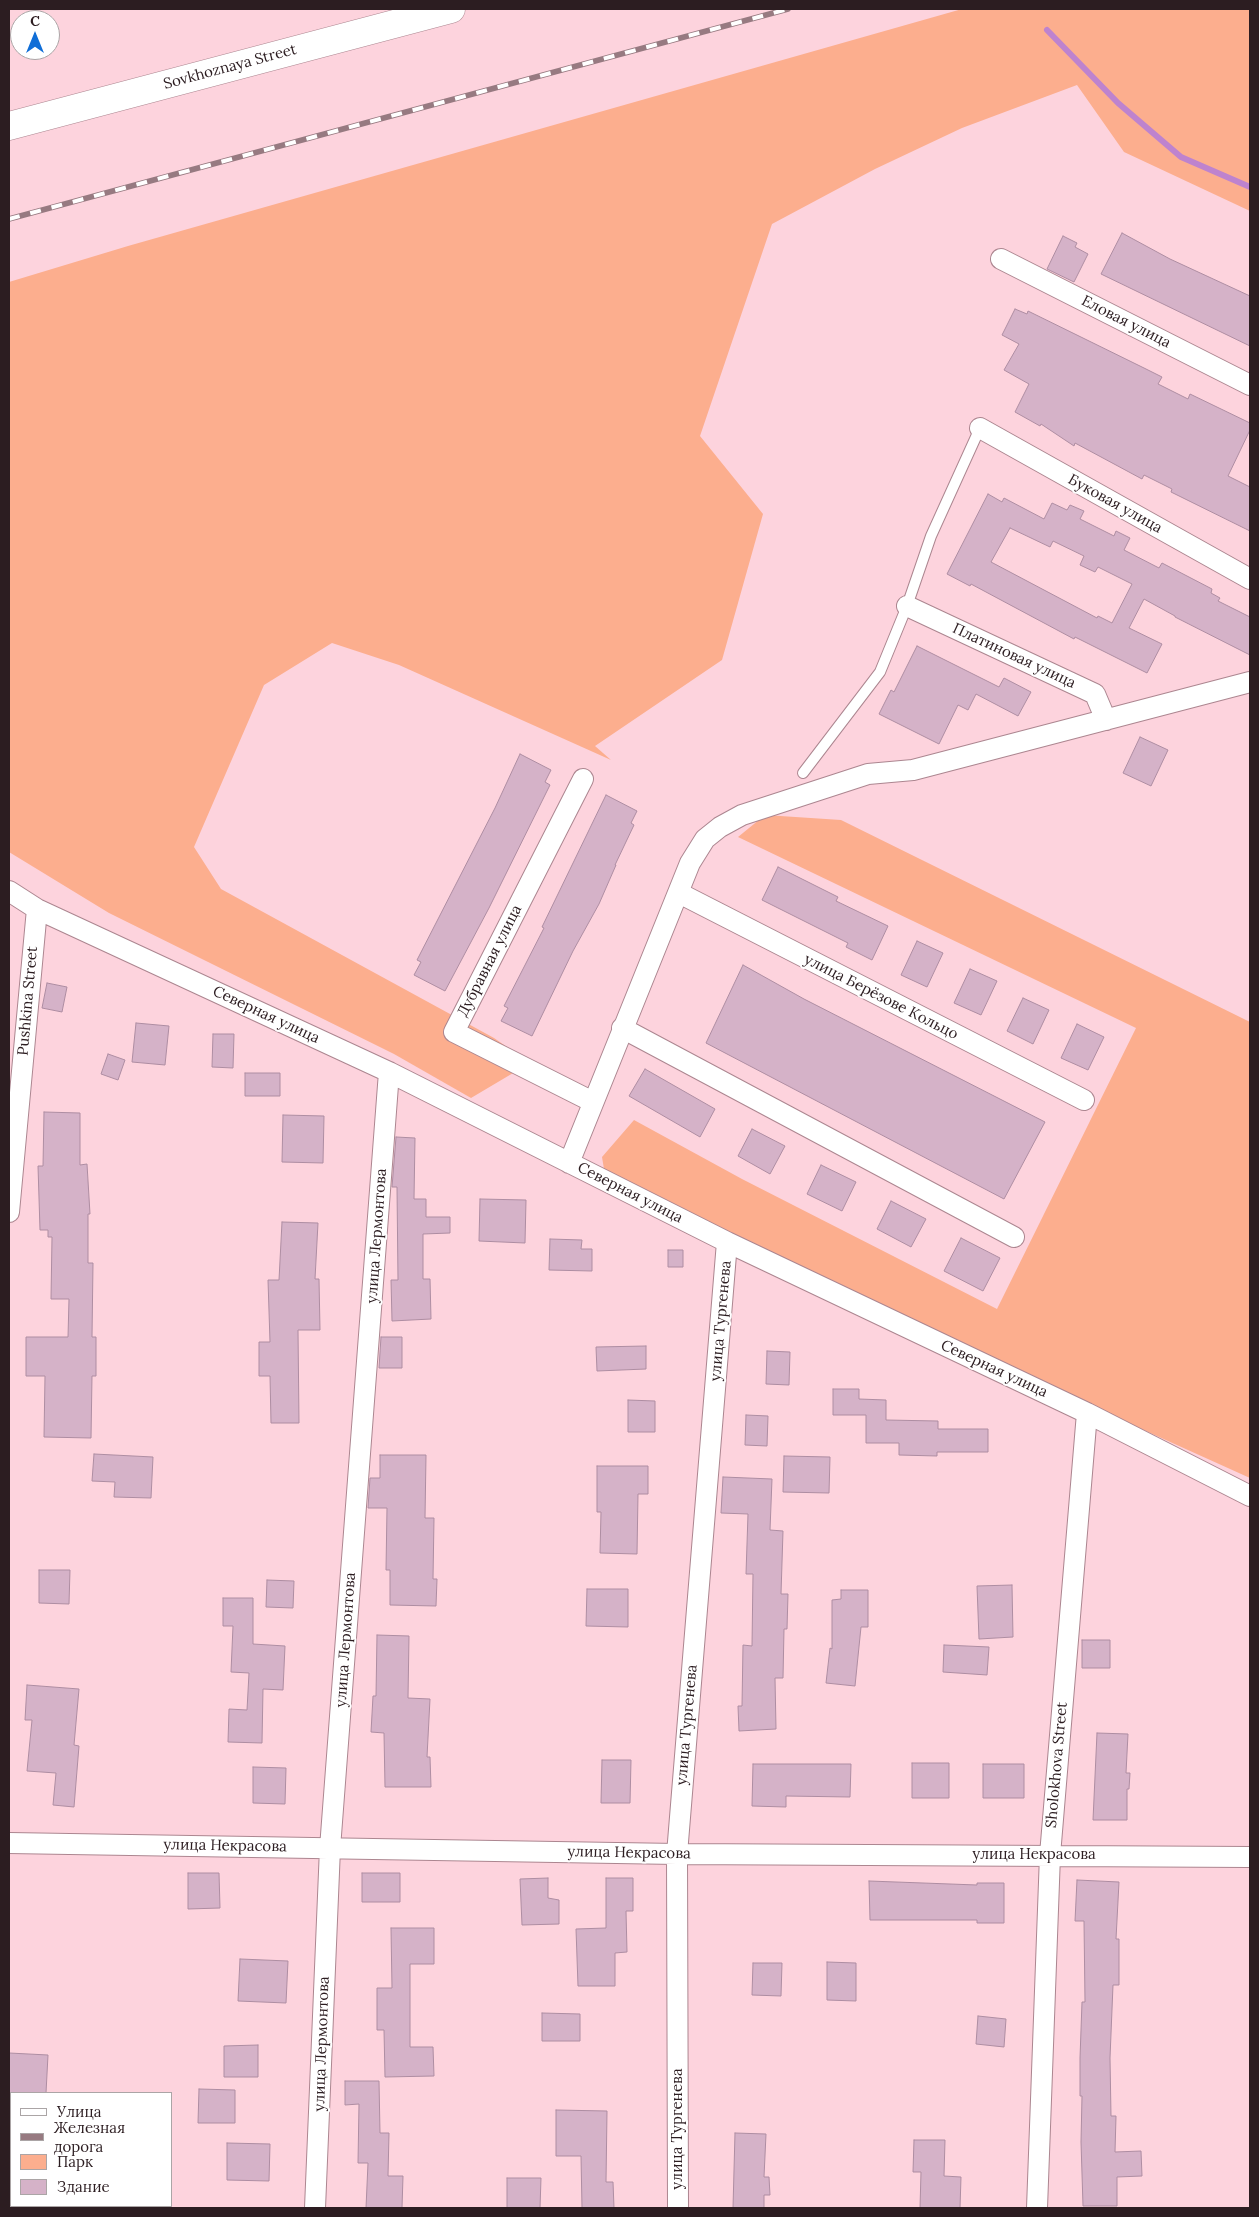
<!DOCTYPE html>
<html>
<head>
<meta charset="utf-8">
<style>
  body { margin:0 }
  #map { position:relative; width:1259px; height:2217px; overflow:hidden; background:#fdd3dd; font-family:Lora,serif }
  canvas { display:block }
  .frame { position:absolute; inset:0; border:10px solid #2c1d21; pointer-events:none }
  .legend { position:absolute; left:10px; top:2092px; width:162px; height:115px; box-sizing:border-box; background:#fff; border:1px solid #aba5a6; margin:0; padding:6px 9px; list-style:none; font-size:15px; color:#2c1d21 }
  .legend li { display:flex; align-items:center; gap:10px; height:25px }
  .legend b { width:25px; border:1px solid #aba5a6 }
  .north { position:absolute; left:10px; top:10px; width:50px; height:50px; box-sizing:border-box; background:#fff; border:1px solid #aba5a6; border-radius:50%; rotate:0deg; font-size:14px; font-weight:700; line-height:20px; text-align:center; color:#2c1d21 }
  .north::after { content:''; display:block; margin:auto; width:18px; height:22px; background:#106ed7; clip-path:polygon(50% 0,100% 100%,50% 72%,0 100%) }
</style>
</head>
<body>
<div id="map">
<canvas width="1259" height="2217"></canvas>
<div class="frame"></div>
<ul class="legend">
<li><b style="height:6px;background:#fff"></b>Улица</li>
<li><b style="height:6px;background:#977a81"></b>Железная дорога</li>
<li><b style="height:14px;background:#fcae8e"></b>Парк</li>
<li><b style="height:14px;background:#d5b2c8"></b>Здание</li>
</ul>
<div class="north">С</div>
</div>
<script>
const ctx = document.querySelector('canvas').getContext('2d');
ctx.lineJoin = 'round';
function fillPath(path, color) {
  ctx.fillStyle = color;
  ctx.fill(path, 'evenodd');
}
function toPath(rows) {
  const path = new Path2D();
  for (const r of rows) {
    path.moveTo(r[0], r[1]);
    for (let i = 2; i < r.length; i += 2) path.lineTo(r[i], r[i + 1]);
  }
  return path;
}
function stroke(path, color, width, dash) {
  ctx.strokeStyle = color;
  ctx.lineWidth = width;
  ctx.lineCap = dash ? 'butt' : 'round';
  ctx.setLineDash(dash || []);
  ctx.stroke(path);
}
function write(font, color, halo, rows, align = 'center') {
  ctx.font = font + ' Lora,serif';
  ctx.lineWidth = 4;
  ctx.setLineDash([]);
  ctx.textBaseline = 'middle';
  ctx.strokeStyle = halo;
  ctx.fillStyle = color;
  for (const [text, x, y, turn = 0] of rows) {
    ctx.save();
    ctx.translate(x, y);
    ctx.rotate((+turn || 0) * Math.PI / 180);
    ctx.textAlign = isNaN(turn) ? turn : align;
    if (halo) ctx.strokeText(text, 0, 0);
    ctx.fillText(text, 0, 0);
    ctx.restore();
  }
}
const green = toPath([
  [962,9,1250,9,1250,211,1124,152,1077,85,962,128,875,169,772,224,700,436,763,514,722,660,595,746,611,760,399,665,332,643,264,685,194,847,221,889,494,1038,530,1063,471,1098,394,1054,109,913,9,852,9,282,128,246],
  [765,815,841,820,1250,1022,1250,1478,727,1242,605,1175,602,1157,634,1120,742,1179,997,1309,1136,1028,738,837]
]);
const stream = toPath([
  [1047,30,1118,103,1181,157,1250,187]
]);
const building = toPath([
  [1122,233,1170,259,1250,296,1250,346,1101,274,1122,233],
  [1063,236,1077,243,1075,247,1088,254,1074,282,1047,269,1063,236],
  [1015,309,1027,314,1028,311,1144,368,1162,377,1158,384,1188,399,1190,394,1250,423,1250,430,1228,476,1250,487,1250,531,1171,492,1172,489,1144,475,1142,479,1075,443,1074,446,1041,424,1040,426,1015,412,1029,384,1004,370,1019,344,1002,335,1015,309],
  [988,494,1002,502,1004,498,1044,519,1052,503,1067,510,1070,505,1084,511,1080,519,1114,536,1116,531,1130,538,1124,550,1159,568,1162,563,1212,589,1211,593,1220,598,1218,601,1250,617,1250,655,1175,617,1175,616,1144,599,1129,628,1162,644,1147,673,1075,637,1074,639,971,584,970,586,947,574,988,494],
  [1010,528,1050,547,1053,541,1084,556,1080,565,1095,572,1098,567,1132,584,1112,623,1098,616,1097,618,991,562,1010,528],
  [917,646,999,687,1004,678,1031,692,1018,716,976,694,968,710,958,705,939,744,879,714,891,690,894,692,917,646],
  [1140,737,1168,750,1151,786,1123,773,1140,737],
  [520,754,551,770,545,782,550,785,489,908,445,991,414,975,421,962,417,960,495,808,520,754],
  [606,795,637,811,631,823,634,825,615,865,616,865,599,904,573,951,532,1036,501,1021,508,1008,504,1006,544,928,542,927,606,795],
  [778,867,838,897,836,901,888,926,872,960,846,947,848,943,762,900,778,867],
  [917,941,943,953,927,987,901,975,917,941],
  [743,965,804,999,1045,1122,1004,1199,706,1043,743,965],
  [970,969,997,981,981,1015,954,1003,970,969],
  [47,983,67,987,62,1012,42,1008,47,983],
  [1023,998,1049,1010,1033,1044,1007,1031,1023,998],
  [136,1023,169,1026,165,1065,132,1062,136,1023],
  [1077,1024,1104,1037,1088,1070,1061,1058,1077,1024],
  [213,1034,234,1034,233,1068,212,1067,213,1034],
  [108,1054,125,1060,118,1080,101,1074,108,1054],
  [645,1069,715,1109,700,1137,629,1096,645,1069],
  [245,1073,280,1073,280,1096,245,1096,245,1073],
  [44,1112,80,1113,80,1165,87,1164,90,1214,88,1214,88,1263,93,1263,92,1337,96,1337,96,1376,92,1376,91,1438,44,1437,45,1376,26,1376,26,1337,68,1337,69,1299,51,1299,52,1237,48,1237,48,1230,40,1230,38,1166,43,1166,44,1112],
  [283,1115,324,1116,323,1163,282,1162,283,1115],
  [752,1129,785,1146,770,1174,738,1156,752,1129],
  [396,1137,415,1138,414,1199,426,1199,426,1217,450,1217,450,1233,423,1234,423,1279,430,1279,431,1319,392,1321,391,1280,398,1280,397,1187,392,1187,396,1137],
  [821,1165,856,1182,842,1211,807,1194,821,1165],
  [480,1199,526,1200,525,1243,479,1241,480,1199],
  [891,1201,926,1219,911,1247,877,1229,891,1201],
  [282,1222,318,1223,315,1279,319,1279,320,1330,298,1330,299,1423,271,1423,270,1376,259,1376,259,1342,270,1342,268,1280,279,1280,282,1222],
  [961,1238,1000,1258,983,1291,944,1271,961,1238],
  [550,1239,582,1240,581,1249,592,1249,592,1271,549,1270,550,1239],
  [668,1250,683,1250,683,1267,668,1267,668,1250],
  [381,1337,402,1337,402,1368,379,1368,381,1337],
  [646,1346,646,1369,597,1371,596,1347,646,1346],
  [767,1351,790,1352,789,1385,766,1384,767,1351],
  [833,1389,859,1389,859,1399,886,1400,886,1420,938,1421,938,1429,988,1429,988,1452,937,1452,937,1456,899,1455,899,1443,866,1443,866,1415,833,1415,833,1389],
  [628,1400,655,1401,655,1432,628,1432,628,1400],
  [746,1415,768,1416,767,1446,745,1445,746,1415],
  [94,1454,153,1457,151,1498,114,1497,115,1482,92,1481,94,1454],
  [380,1455,426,1455,425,1518,434,1518,433,1579,437,1579,436,1606,390,1605,390,1570,386,1570,387,1508,368,1508,370,1478,380,1478,380,1455],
  [784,1456,830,1457,829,1493,783,1492,784,1456],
  [597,1466,648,1466,648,1494,638,1494,637,1554,600,1553,601,1512,597,1512,597,1466],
  [723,1477,772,1479,770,1530,783,1531,781,1594,788,1594,787,1629,784,1629,783,1678,775,1678,776,1729,739,1731,738,1706,742,1706,743,1645,752,1646,753,1574,746,1574,748,1514,721,1513,723,1477],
  [39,1570,70,1570,69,1604,39,1603,39,1570],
  [267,1580,294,1581,293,1608,266,1607,267,1580],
  [1012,1585,1013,1637,979,1639,977,1586,1012,1585],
  [587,1589,628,1589,628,1627,586,1626,587,1589],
  [841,1590,868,1590,868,1627,861,1627,855,1686,826,1683,830,1648,832,1649,832,1600,841,1599,841,1590],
  [223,1598,253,1598,253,1644,285,1646,283,1690,263,1689,262,1743,228,1742,229,1709,247,1710,249,1673,231,1672,233,1626,223,1626,223,1598],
  [377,1635,409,1636,408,1698,430,1699,427,1757,430,1757,431,1787,385,1787,384,1733,371,1732,373,1696,376,1696,377,1635],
  [1082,1640,1110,1640,1110,1668,1082,1668,1082,1640],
  [944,1645,989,1647,987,1675,943,1672,944,1645],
  [27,1685,79,1689,74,1745,79,1746,74,1807,53,1805,56,1773,27,1771,32,1720,25,1720,27,1685],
  [1097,1733,1128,1734,1126,1773,1130,1773,1129,1789,1127,1789,1127,1820,1093,1820,1097,1733],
  [602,1760,631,1760,630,1803,601,1803,602,1760],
  [912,1763,949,1763,949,1798,912,1798,912,1763],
  [753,1764,851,1764,850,1797,786,1796,786,1807,752,1806,753,1764],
  [983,1764,1024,1764,1024,1798,983,1798,983,1764],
  [253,1767,286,1768,285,1804,253,1803,253,1767],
  [188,1873,219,1873,220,1908,188,1909,188,1873],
  [362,1873,400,1873,400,1902,362,1902,362,1873],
  [548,1878,548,1898,559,1900,559,1924,522,1925,520,1879,548,1878],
  [606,1878,633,1878,633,1911,626,1911,627,1952,615,1953,615,1986,578,1986,576,1929,606,1928,606,1878],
  [1077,1880,1119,1882,1116,1939,1119,1939,1119,1985,1113,1985,1110,2058,1111,2116,1116,2116,1115,2152,1141,2151,1142,2176,1117,2177,1117,2206,1083,2206,1081,2142,1082,2096,1080,2096,1080,2058,1082,2002,1085,2002,1084,1921,1075,1921,1077,1880],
  [869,1881,977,1885,977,1883,1004,1883,1004,1923,977,1923,977,1920,870,1920,869,1881],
  [391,1928,434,1928,434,1964,410,1964,410,2047,433,2047,434,2076,385,2077,384,2030,377,2030,377,1988,392,1988,391,1928],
  [240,1959,288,1961,286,2003,238,2001,240,1959],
  [827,1962,856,1963,856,2001,827,2000,827,1962],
  [753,1963,782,1963,781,1996,752,1995,753,1963],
  [542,2013,580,2014,580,2041,542,2041,542,2013],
  [978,2016,1006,2019,1004,2047,976,2044,978,2016],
  [258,2045,258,2077,224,2077,224,2046,258,2045],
  [9,2053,48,2055,46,2093,9,2093,9,2053],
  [345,2081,379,2081,380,2133,389,2133,388,2176,403,2176,402,2208,366,2208,368,2163,358,2163,359,2104,345,2105,345,2081],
  [199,2089,235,2090,235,2123,198,2123,199,2089],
  [556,2110,607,2111,606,2182,613,2182,614,2208,582,2208,581,2156,556,2156,556,2110],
  [735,2133,766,2134,764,2177,769,2177,770,2195,764,2195,764,2208,733,2208,735,2133],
  [914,2140,945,2140,944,2176,961,2177,960,2208,920,2208,921,2172,913,2172,914,2140],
  [227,2143,270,2144,269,2181,227,2180,227,2143],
  [507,2178,541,2178,540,2208,507,2208,507,2178]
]);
const lane = toPath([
  [803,773,880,672,907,606,931,536,980,428]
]);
const street = toPath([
  [1001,259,1250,385],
  [980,428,1250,579],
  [907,606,1095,694,1106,720],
  [583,779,454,1032,593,1102],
  [9,891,37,909,389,1072,727,1242,1087,1413,1250,1496],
  [679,893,1084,1100],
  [622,1028,1014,1237],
  [569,1163,690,863,705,839,720,827,742,815,868,774,913,770,1250,682],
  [9,1212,37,909],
  [9,1843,677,1854,1250,1857],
  [315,2208,330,1848,389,1072],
  [678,2208,677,1854,727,1242],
  [1037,2208,1050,1855,1087,1413]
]);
const secondary = toPath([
  [9,126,451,9]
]);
const rail = toPath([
  [9,219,788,9]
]);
const streetNames = [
  ["Sovkhoznaya Street",230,67,-15],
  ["Еловая улица",1126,322,27],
  ["Буковая улица",1115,504,29],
  ["Платиновая улица",1014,656,25],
  ["Дубравная улица",490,961,-63],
  ["улица Берёзове Кольцо",881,997,27],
  ["Pushkina Street",28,1001,-85],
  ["Северная улица",266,1015,25],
  ["Северная улица",630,1193,27],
  ["улица Лермонтова",377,1236,-86],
  ["улица Тургенева",721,1321,-85],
  ["Северная улица",994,1369,25],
  ["улица Лермонтова",346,1640,-86],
  ["улица Тургенева",687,1725,-85],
  ["Sholokhova Street",1057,1765,-85],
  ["улица Некрасова",225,1846,1],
  ["улица Некрасова",629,1853,1],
  ["улица Некрасова",1034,1855],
  ["улица Лермонтова",322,2044,-88],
  ["улица Тургенева",678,2129,-90]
];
fillPath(green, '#fcae8e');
stroke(stream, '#be83ce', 6);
fillPath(building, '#d5b2c8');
stroke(building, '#ae8da2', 1);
stroke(lane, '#ac8690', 12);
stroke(street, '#ac8690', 22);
stroke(secondary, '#ac8690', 29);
stroke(lane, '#fff', 10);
stroke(street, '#fff', 20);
stroke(secondary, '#fff', 28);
stroke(rail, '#977a81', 5.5);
stroke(rail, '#fff', 4, [11]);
write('15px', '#2c1d21', '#fff', streetNames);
</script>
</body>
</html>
